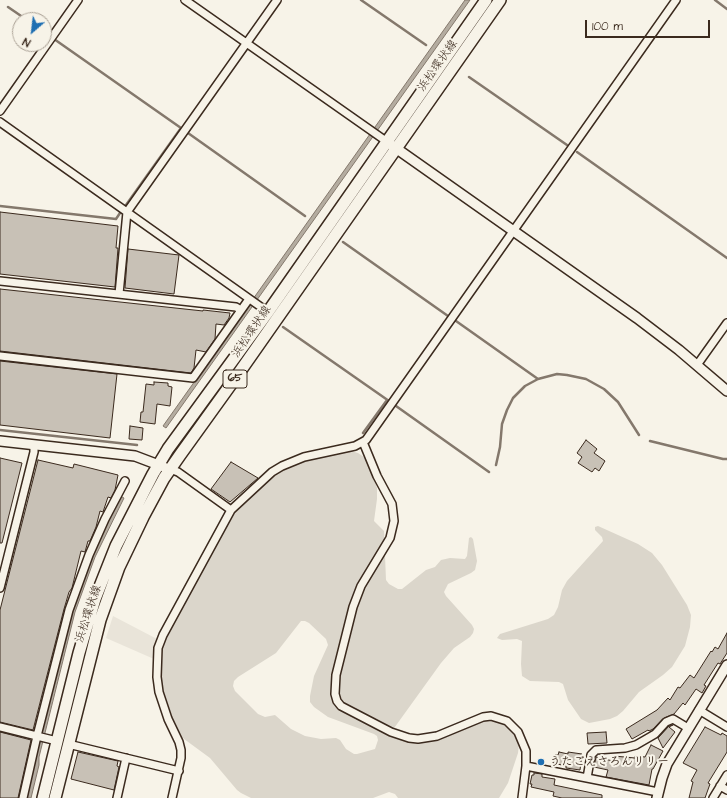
<!DOCTYPE html>
<html>
<head>
<meta charset="utf-8">
<style>
  body { margin:0 }
  #map { position:relative; width:727px; height:798px; overflow:hidden; background:#f7f3e8; font-family:"Architects Daughter",sans-serif }
  canvas { display:block }
  .north { position:absolute; left:12px; top:12px; width:40px; height:40px; box-sizing:border-box; background:#f7f3e8; border:1px solid #aca397; border-radius:50%; rotate:208deg; font-size:11px; font-weight:700; line-height:16px; text-align:center; color:#3b2a1e }
  .north::after { content:''; display:block; margin:auto; width:14px; height:18px; background:#1f6fb2; clip-path:polygon(50% 0,100% 100%,50% 72%,0 100%) }
  .scale { position:absolute; left:585px; top:20px; width:125px; height:18px; box-sizing:border-box; border:2px solid #3b2a1e; border-top:0; padding-left:5px; font-size:12px; line-height:14px; white-space:nowrap; color:#3b2a1e; -webkit-text-stroke:3px #f7f3e8; paint-order:stroke }
</style>
</head>
<body>
<div id="map">
<canvas width="727" height="798"></canvas>
<div class="north">N</div>
<div class="scale">100 m</div>
</div>
<script>
const ctx = document.querySelector('canvas').getContext('2d');
ctx.lineJoin = 'round';
function fillPath(path, color) {
  ctx.fillStyle = color;
  ctx.fill(path, 'evenodd');
}
function toPath(rows) {
  const path = new Path2D();
  for (const r of rows) {
    path.moveTo(r[0], r[1]);
    for (let i = 2; i < r.length; i += 2) path.lineTo(r[i], r[i + 1]);
  }
  return path;
}
function stroke(path, color, width, dash) {
  ctx.strokeStyle = color;
  ctx.lineWidth = width;
  ctx.lineCap = dash ? 'butt' : 'round';
  ctx.setLineDash(dash || []);
  ctx.stroke(path);
}
function write(font, color, halo, rows, align = 'center') {
  ctx.font = font + ' "Architects Daughter","Klee One",sans-serif';
  ctx.lineWidth = 4;
  ctx.setLineDash([]);
  ctx.textBaseline = 'middle';
  ctx.strokeStyle = halo;
  ctx.fillStyle = color;
  for (const [text, x, y, turn = 0] of rows) {
    ctx.save();
    ctx.translate(x, y);
    ctx.rotate((+turn || 0) * Math.PI / 180);
    ctx.textAlign = isNaN(turn) ? turn : align;
    if (halo) ctx.strokeText(text, 0, 0);
    ctx.fillText(text, 0, 0);
    ctx.restore();
  }
}
const built = toPath([
  [113,616,157,639,155,647,154,659,106,638]
]);
const green = toPath([
  [351,451,358,453,364,457,368,463,374,477,377,488,377,499,374,521,384,531,386,580,389,584,398,589,402,589,426,570,435,567,441,560,450,558,465,559,467,556,469,538,471,537,473,539,477,561,475,570,471,573,448,584,444,592,446,596,472,625,474,629,473,633,470,637,454,648,441,663,392,731,408,740,491,719,505,723,516,735,519,744,518,753,508,783,499,798,398,798,395,794,389,792,373,798,251,798,241,793,237,790,210,758,180,736,172,717,163,690,161,676,162,648,166,636,230,519,240,505,266,482,284,469,305,461,340,453],
  [301,621,305,621,309,623,326,639,328,645,314,676,310,696,310,702,314,707,328,717,374,734,377,736,378,740,375,749,357,754,354,754,346,749,340,740,336,738,321,739,305,736,291,729,275,715,265,717,258,714,235,691,233,686,234,681,238,677,276,653],
  [598,526,638,544,652,553,662,565,687,605,691,615,690,627,685,646,672,667,663,675,639,692,623,711,617,716,610,719,589,723,581,719,568,700,563,684,559,682,530,681,522,676,521,664,522,641,517,639,502,640,497,638,500,634,548,619,554,615,558,607,562,590,567,581,603,541,602,537,595,530,595,527]
]);
const water = toPath([
  [465,0,470,0,166,428,163,426,465,0],
  [120,496,124,498,95,557,75,612,39,757,39,765,31,798,27,798,35,763,35,757,72,611,92,556,120,496]
]);
const stream = toPath([
  [361,0,426,45],
  [715,0,727,9],
  [8,7,27,20],
  [44,32,49,36],
  [54,39,181,128],
  [469,77,567,145],
  [188,133,305,216],
  [577,152,727,258],
  [126,205,181,128],
  [0,206,116,219,120,213],
  [343,242,448,316],
  [456,321,538,379],
  [283,327,389,401],
  [396,406,489,472],
  [0,430,137,445],
  [363,433,387,400],
  [650,441,723,459,727,459],
  [496,465,500,447,502,424,507,410,513,398,525,386,538,379,557,374,567,375,586,379,604,389,618,402,639,435]
]);
const building = toPath([
  [0,212,118,226,116,248,118,248,115,287,0,274,0,212],
  [128,249,179,255,174,294,125,288,128,249],
  [0,289,203,311,203,310,230,313,229,318,224,325,216,324,215,339,206,352,196,350,194,368,191,373,0,351,0,289],
  [0,361,117,374,110,438,0,425,0,361],
  [154,382,168,383,168,386,172,387,170,406,157,404,155,424,140,422,141,412,143,412,146,384,154,385,154,382],
  [130,426,143,428,142,440,129,439,130,426],
  [586,440,597,449,594,453,605,461,599,471,595,468,592,472,578,463,582,457,577,453,586,440],
  [0,458,22,463,2,543,0,543,0,458],
  [38,460,73,468,74,464,118,475,115,490,111,498,108,497,103,512,100,511,96,527,90,541,88,541,85,552,81,551,72,588,69,592,64,609,33,730,0,722,0,610,38,460],
  [231,462,258,478,230,502,211,489,231,462],
  [727,633,727,653,720,664,718,663,704,685,706,686,702,693,696,689,685,705,683,703,674,714,664,718,653,729,649,731,648,730,632,739,626,729,657,710,668,698,670,700,678,687,680,688,690,675,694,678,711,651,712,652,715,647,718,649,727,633],
  [673,725,669,727,675,732,663,748,658,738,669,726,673,725],
  [705,727,721,735,722,733,727,736,727,752,708,783,710,784,705,798,689,798,693,782,691,781,697,770,683,763,705,727],
  [0,732,31,740,18,798,0,798,0,732],
  [606,732,607,743,588,744,587,733,606,732],
  [651,745,663,751,653,769,652,769,649,785,606,777,608,770,594,767,596,757,613,761,614,756,635,758,635,756,645,757,651,745],
  [78,752,118,761,117,766,119,767,114,790,71,779,78,752],
  [559,752,568,754,568,752,582,754,580,770,566,768,566,766,553,763,555,755,558,755,559,752],
  [534,773,542,774,542,777,555,779,554,785,602,795,602,798,562,798,553,796,554,792,531,787,532,784,530,784,532,775,534,775,534,773]
]);
const minor = toPath([
  [185,0,386,141],
  [0,111,78,0],
  [0,122,268,312],
  [0,281,236,307,241,310],
  [119,294,127,212,277,0],
  [0,356,193,378,249,299],
  [697,365,727,323],
  [363,442,377,476,392,504,394,521,390,538,361,586,353,607,336,675,335,694,337,701,341,706,391,732,409,738,418,739,437,736,483,717,491,716,507,721,518,732,526,751,526,766,522,798],
  [170,469,178,472,231,510],
  [0,588,34,452,34,445],
  [699,710,727,727],
  [0,727,57,741],
  [68,744,179,771],
  [526,766,658,792],
  [587,778,591,755,596,750,625,748,636,745,655,734,666,722,673,719,688,728],
  [720,786,727,790],
  [23,798,37,736,69,610,89,555,105,519,125,481],
  [117,798,126,758],
  [172,798,181,758,181,750,179,742,168,719,159,692,157,677,158,648,163,635,231,510,272,472,282,466,304,457,355,446,366,440,676,0],
  [713,798,727,775]
]);
const tertiary = toPath([
  [390,144,637,318,679,350,727,391],
  [0,441,135,456,164,467],
  [657,798,662,778,667,764,727,665]
]);
const primary = toPath([
  [43,798,79,653,95,599,116,546,153,474,168,449,268,312,486,0],
  [55,798,100,620,119,567,143,517,164,478,180,455,234,380,500,0]
]);
const markers = [
  [541,762,4,"#1f6fb2"]
];
const shields = [
  [235,379,24]
];
const shieldNames = [
  ["65",235,379]
];
const streetNames = [
  ["浜松環状線",438,66,-55],
  ["浜松環状線",252,332,-56],
  ["浜松環状線",89,614,-72]
];
const poiNames = [
  ["うたごえさろんリリー",549,762]
];
fillPath(built, '#e9e4d9');
fillPath(green, '#dbd6cb');
fillPath(water, '#b4aca0');
stroke(water, '#84786c', 1);
stroke(stream, '#84786c', 2.5);
fillPath(building, '#c8c1b6');
stroke(building, '#3b2a1e', 1);
stroke(minor, '#3b2a1e', 10);
stroke(tertiary, '#3b2a1e', 12);
stroke(primary, '#3b2a1e', 14);
stroke(minor, '#f7f3e8', 7);
stroke(tertiary, '#f7f3e8', 9);
stroke(primary, '#f7f3e8', 11);
for (const [x, y, r, color] of markers) {
  const dot = new Path2D();
  dot.arc(x, y, r, 0, 2 * Math.PI);
  ctx.fillStyle = color;
  ctx.fill(dot);
  stroke(dot, '#f7f3e8', 1.5);
}
for (const [x, y, w] of shields) {
  const box = new Path2D();
  box.roundRect(x - w / 2, y - 9, w, 18, 3);
  ctx.fillStyle = '#f7f3e8';
  ctx.fill(box);
  stroke(box, '#3b2a1e', 1);
}
write('bold 11px', '#3b2a1e', null, shieldNames);
write('12px', '#3b2a1e', '#f7f3e8', streetNames);
write('bold 12px', '#3b2a1e', '#f7f3e8', poiNames, 'left');
</script>
</body>
</html>
